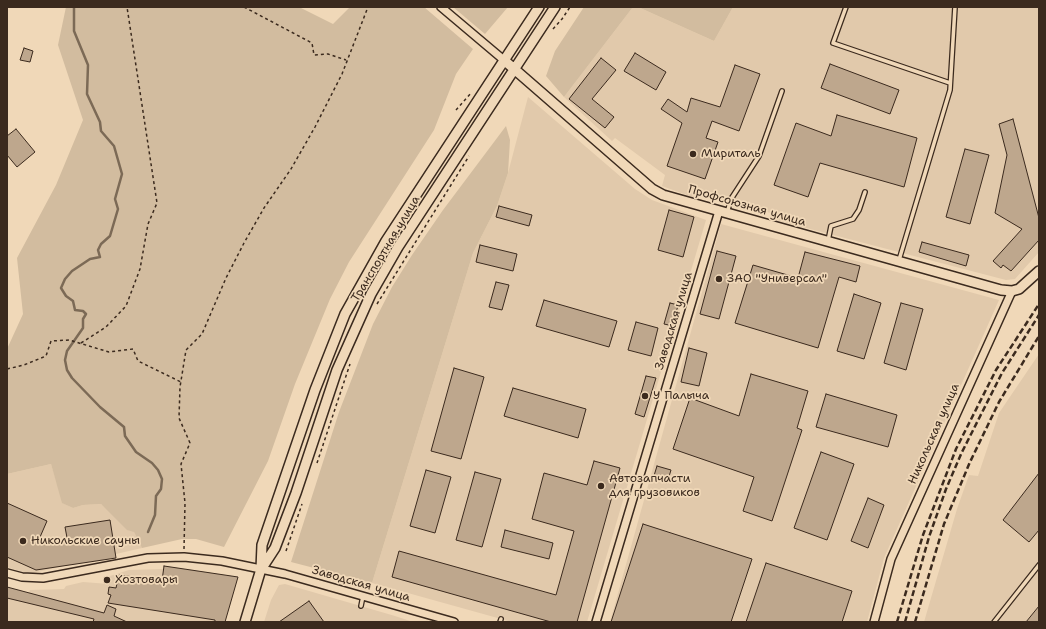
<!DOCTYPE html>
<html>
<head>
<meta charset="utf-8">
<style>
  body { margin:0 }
  #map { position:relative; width:1046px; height:629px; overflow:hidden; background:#f0d8b8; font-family:"Shantell Sans",sans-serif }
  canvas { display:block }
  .frame { position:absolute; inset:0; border:8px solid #3b2a1e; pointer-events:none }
</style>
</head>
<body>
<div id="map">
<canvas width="1046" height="629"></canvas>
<div class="frame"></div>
</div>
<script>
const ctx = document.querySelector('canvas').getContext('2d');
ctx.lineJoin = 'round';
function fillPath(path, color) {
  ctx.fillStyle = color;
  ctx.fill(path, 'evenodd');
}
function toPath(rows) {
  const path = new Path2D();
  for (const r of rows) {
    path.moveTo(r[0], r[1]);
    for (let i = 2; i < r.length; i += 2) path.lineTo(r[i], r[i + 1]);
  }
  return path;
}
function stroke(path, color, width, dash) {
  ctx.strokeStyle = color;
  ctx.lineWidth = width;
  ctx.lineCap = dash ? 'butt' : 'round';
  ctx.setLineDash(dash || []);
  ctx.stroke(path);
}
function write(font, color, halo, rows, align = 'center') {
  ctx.font = font + ' "Shantell Sans",sans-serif';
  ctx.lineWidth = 3.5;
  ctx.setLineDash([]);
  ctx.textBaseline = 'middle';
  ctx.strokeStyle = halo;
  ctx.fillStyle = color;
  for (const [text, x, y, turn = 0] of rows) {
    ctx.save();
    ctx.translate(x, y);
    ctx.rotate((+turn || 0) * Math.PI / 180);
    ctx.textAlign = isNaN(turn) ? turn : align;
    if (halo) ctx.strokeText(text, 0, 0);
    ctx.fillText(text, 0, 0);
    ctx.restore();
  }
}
const built = toPath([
  [633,7,638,7,714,41,733,7,1039,7,1039,252,1015,279,1006,280,772,219,773,214,701,189,698,199,662,186,665,175,615,138,612,141,564,97],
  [528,97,635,189,652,200,706,220,587,622,512,622,372,583,473,253,497,206,508,173],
  [721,224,999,300,884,558,867,622,610,622],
  [1039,354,1039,622,924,622,957,509,969,475,978,476,999,413],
  [51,464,63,503,73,508,83,505,101,504,134,532,142,548,29,574,7,567,7,474],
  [164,566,238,577,225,622,7,622,7,587,29,593,30,590,64,589,66,586,83,582,109,584,110,576,129,570,163,569],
  [285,584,395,616,413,622,264,622,271,600,279,585]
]);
const green = toPath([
  [66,7,299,7,333,24,350,7,424,7,473,49,456,74,434,130,349,262,330,299,295,384,268,461,224,547,196,539,182,539,142,548,134,532,127,530,101,504,83,505,73,508,62,503,51,464,7,474,7,349,23,314,17,258,56,185,83,120,58,45],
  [453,7,508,7,485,34],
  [584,7,633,7,564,97,546,76,555,51],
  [638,7,733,7,714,41],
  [506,126,510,140,508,173,497,206,473,253,372,583,291,562,339,412,373,324,392,287,412,255,443,210]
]);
const stream = toPath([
  [74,7,74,31,88,65,87,94,100,122,101,131,114,146,122,174,115,199,118,209,110,236,101,244,98,250,100,257,90,259,72,271,65,279,61,288,66,296,73,301,75,310,83,311,86,314,83,319,83,328,67,351,65,360,67,370,72,378,100,407,124,427,125,436,136,452,152,463,158,470,162,479,161,489,156,496,155,515,148,532]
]);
const building = toPath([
  [24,48,33,51,30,62,20,60,24,48],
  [635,53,666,72,656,90,624,71,635,53],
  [601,58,616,70,592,99,614,117,605,128,569,99,601,58],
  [830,64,899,90,890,114,821,88,830,64],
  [735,65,760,74,739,131,712,121,706,138,718,142,705,179,667,166,682,123,661,109,668,99,687,112,691,98,720,107,735,65],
  [837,115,917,138,904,187,820,163,808,197,774,185,796,123,831,136,837,115],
  [1013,119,1039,218,1039,240,1011,271,1003,265,1001,268,993,261,1022,229,995,213,1007,155,999,124,1013,119],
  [16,129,35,152,17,167,7,155,7,136,16,129],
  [965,149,989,155,970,224,946,217,965,149],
  [499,206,532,215,529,226,496,217,499,206],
  [669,210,694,217,683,257,658,250,669,210],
  [922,242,969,255,966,266,919,252,922,242],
  [480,245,517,254,513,271,476,262,480,245],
  [717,251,736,256,719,319,700,314,717,251],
  [805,252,860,266,856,282,839,277,818,348,735,323,753,265,798,278,805,252],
  [496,282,509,285,502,310,489,307,496,282],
  [854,294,881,303,864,359,837,351,854,294],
  [544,300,617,321,609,347,536,326,544,300],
  [670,303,678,305,673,326,664,324,670,303],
  [901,303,923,309,906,370,884,363,901,303],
  [636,322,658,328,651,356,628,350,636,322],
  [689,348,707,353,699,386,681,382,689,348],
  [454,368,484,377,461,459,431,451,454,368],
  [751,374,808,391,797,428,802,430,772,521,743,511,754,477,673,449,690,398,739,416,751,374],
  [646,376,656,378,644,417,635,414,646,376],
  [513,388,586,409,578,438,504,416,513,388],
  [826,394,897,415,888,447,816,427,826,394],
  [821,452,854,464,827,540,794,528,821,452],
  [594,461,620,468,577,622,551,622,392,577,399,551,556,595,574,531,532,519,544,473,587,485,594,461],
  [657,466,671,470,667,483,653,479,657,466],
  [426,470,451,477,435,533,410,526,426,470],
  [475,472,501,479,482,547,456,540,475,472],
  [1039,473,1039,530,1029,542,1003,520,1039,473],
  [868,498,884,505,868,548,851,541,868,498],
  [7,503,47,521,37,544,68,543,65,527,110,520,116,558,36,570,7,557,7,503],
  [643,524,752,559,731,622,611,622,643,524],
  [505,530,553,543,549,559,501,547,505,530],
  [766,563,852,591,842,622,746,622,766,563],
  [164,566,238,577,225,622,215,622,215,620,108,603,111,595,108,594,109,587,116,588,119,575,162,581,164,566],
  [7,587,104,613,107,605,116,609,114,616,127,622,93,622,94,619,7,598,7,587],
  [309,601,324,622,279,622,309,601],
  [1039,606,1039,622,1026,622,1039,606]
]);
const path = toPath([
  [244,7,312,43,314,55,328,54,346,60],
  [553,29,562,19,570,7],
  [456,110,472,92],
  [377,304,469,156],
  [81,343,106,327,126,306,140,269,148,224,157,203,127,7],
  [7,369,24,365,46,356,51,341,69,340,109,352,133,349,138,361,181,382],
  [317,463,350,364],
  [184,549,185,503,181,464,190,443,179,418,180,387,186,350,202,334,226,278,244,243,264,208,291,169,315,127,342,74,368,7],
  [286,551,302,504]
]);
const service = toPath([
  [846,7,833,43,950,83],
  [727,213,731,199,759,156,782,91],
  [828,241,831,226,853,219,859,210,865,192],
  [899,260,950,90,955,7],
  [361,606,363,596],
  [500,622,501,619],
  [994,622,1039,565]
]);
const minor = toPath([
  [441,7,505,61],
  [7,573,22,577,43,578,148,558,184,557,222,561,285,574,454,622],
  [596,622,719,211],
  [874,622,891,559,1012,291]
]);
const tertiary = toPath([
  [505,61,652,189,663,195,1001,290,1012,291,1019,289,1039,271],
  [262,568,275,548,296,493,337,370,371,294,398,247,555,7],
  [245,622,261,569,262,545,315,390,345,314,386,241,539,7]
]);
const rail = toPath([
  [897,622,923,535,956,449,996,370,1039,304],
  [905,622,929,537,946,489,962,452,1002,373,1039,315],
  [915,622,944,524,970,462,999,402,1039,336]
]);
const markers = [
  [693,154,4,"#3b2a1e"],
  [719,279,4,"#3b2a1e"],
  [645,396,4,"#3b2a1e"],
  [601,486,4,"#3b2a1e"],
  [23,541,4,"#3b2a1e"],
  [107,580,4,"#3b2a1e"]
];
const poiNames = [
  ["Мириталь",701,154],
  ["ЗАО \"Универсал\"",727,279],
  ["У Палыча",653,396],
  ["Автозапчасти",609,479],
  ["для грузовиков",609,493],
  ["Никольские сауны",31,541],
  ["Хозтовары",115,580]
];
const streetNames = [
  ["Профсоюзная улица",747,206,16],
  ["Транспортная улица",386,249,-59],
  ["Заводская улица",674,321,-73],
  ["Никольская улица",934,434,-66],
  ["Заводская улица",361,584,16]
];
fillPath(built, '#e1c9ab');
fillPath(green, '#d2bc9f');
stroke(stream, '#7c6a56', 2.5);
fillPath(building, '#bea78d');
stroke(building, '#3b2a1e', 1);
stroke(service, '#3b2a1e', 6);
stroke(minor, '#3b2a1e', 10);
stroke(tertiary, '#3b2a1e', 12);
stroke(path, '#3b2a1e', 1.5, [3, 3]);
stroke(service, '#f0d8b8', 3.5);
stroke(minor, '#f0d8b8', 7);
stroke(tertiary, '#f0d8b8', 9);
stroke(rail, '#3b2a1e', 2.5, [6, 3]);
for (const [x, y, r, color] of markers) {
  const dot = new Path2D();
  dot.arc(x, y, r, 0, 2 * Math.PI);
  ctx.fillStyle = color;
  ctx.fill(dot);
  stroke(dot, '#f0d8b8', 1.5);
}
write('12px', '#3b2a1e', '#f0d8b8', poiNames, 'left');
write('12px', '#3b2a1e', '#f0d8b8', streetNames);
</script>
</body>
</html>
